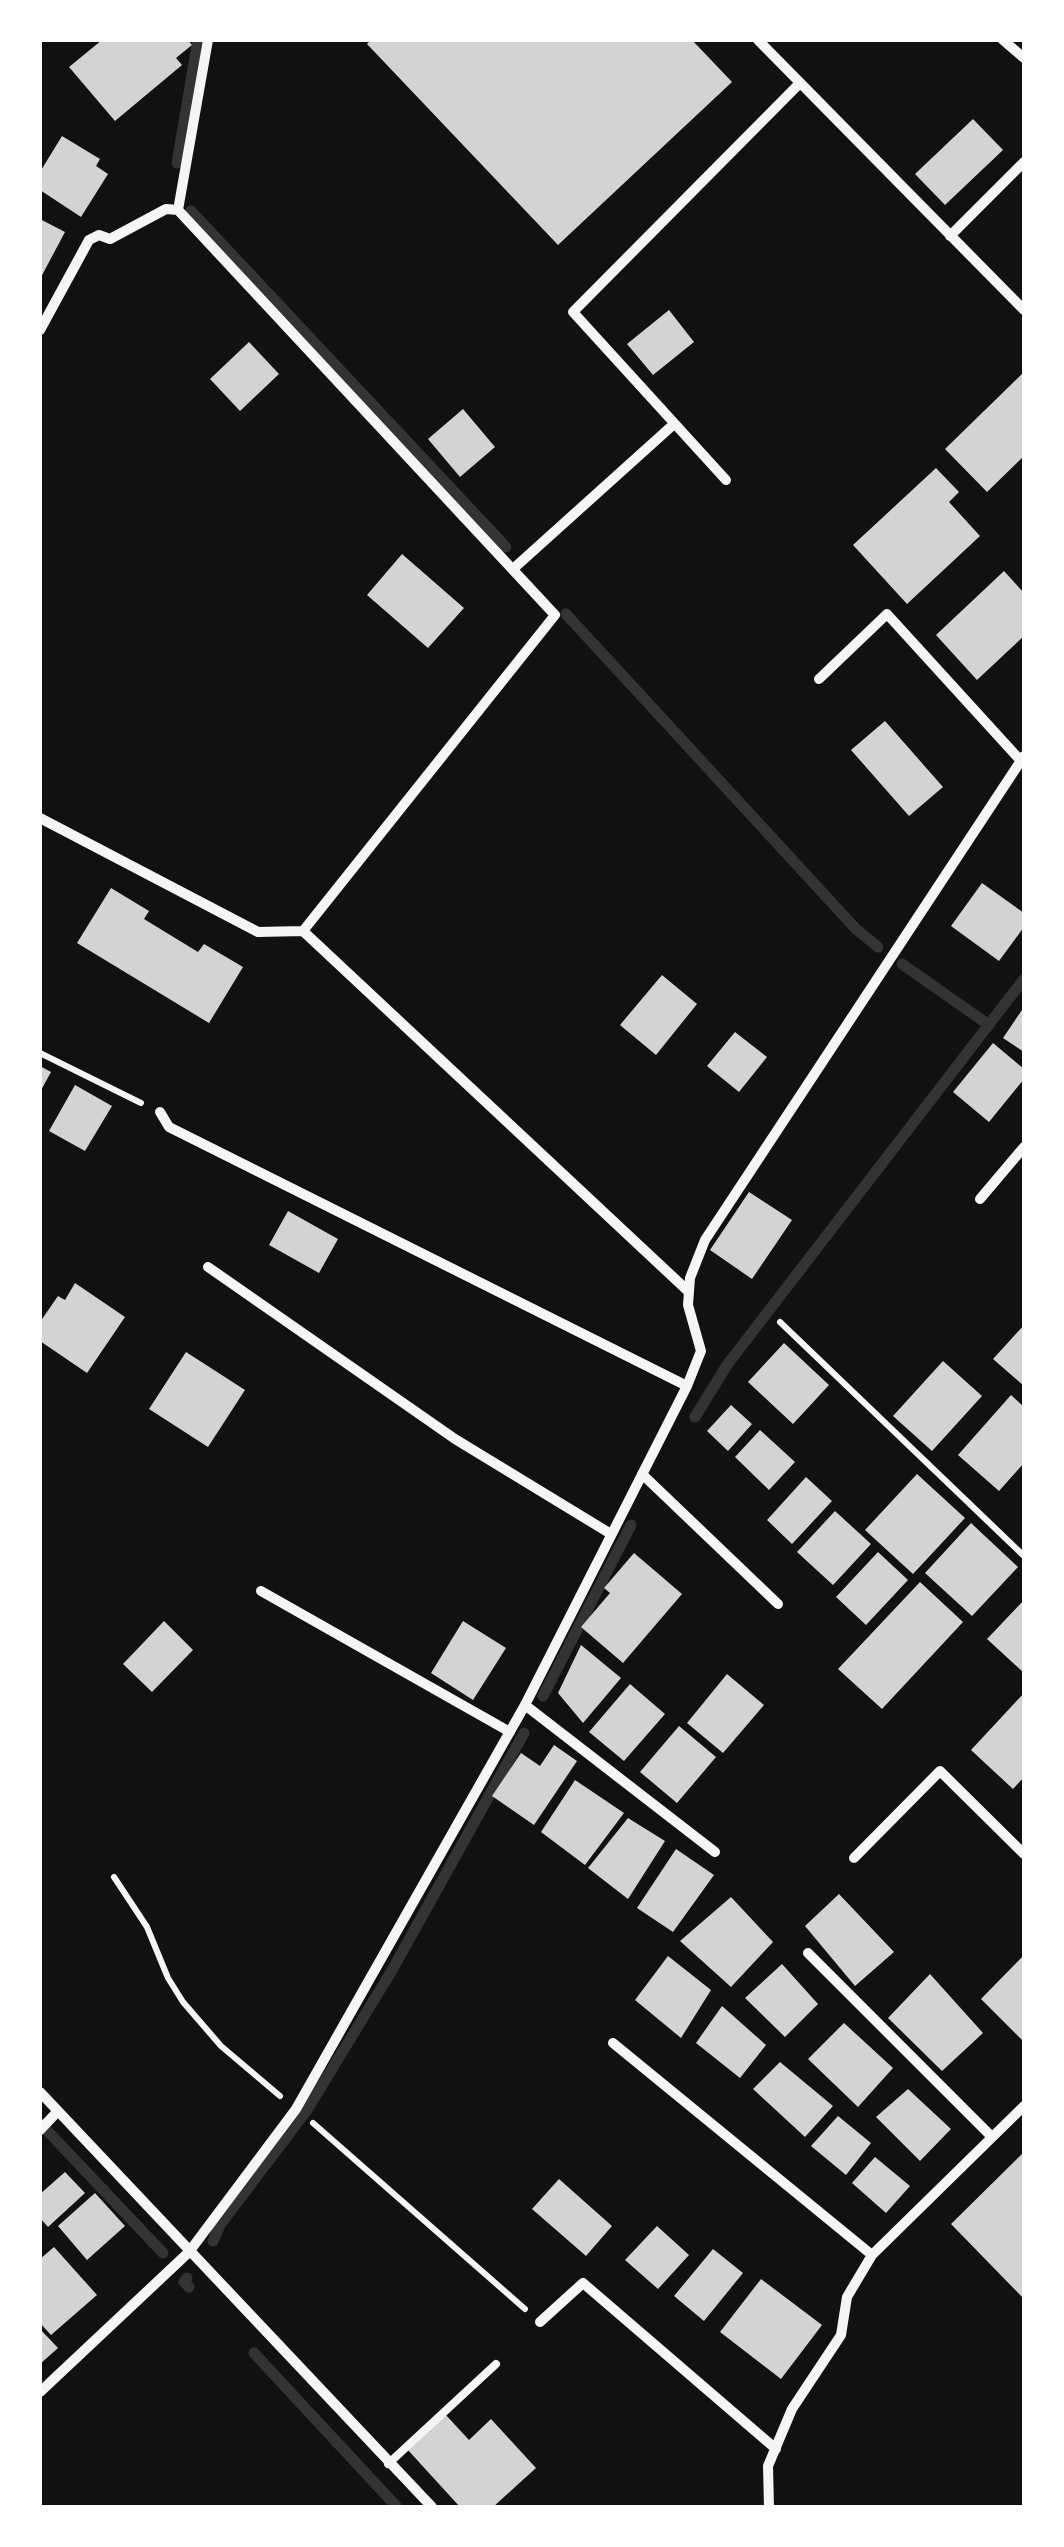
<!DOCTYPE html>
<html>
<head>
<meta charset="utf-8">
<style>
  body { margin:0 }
  #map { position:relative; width:1064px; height:2547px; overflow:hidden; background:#111; font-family:Jost,sans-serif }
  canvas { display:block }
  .frame { position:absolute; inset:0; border:42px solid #fff; pointer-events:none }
</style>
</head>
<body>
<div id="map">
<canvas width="1064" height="2547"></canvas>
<div class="frame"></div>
</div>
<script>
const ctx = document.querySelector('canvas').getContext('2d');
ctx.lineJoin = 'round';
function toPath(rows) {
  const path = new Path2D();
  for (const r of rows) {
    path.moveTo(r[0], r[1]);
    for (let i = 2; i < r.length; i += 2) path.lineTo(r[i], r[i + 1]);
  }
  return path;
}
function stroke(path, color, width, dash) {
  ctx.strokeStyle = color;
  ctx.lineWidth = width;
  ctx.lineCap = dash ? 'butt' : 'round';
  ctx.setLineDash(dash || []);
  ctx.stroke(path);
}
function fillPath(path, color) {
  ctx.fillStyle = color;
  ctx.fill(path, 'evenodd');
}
const stream = toPath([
  [177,163,198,40],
  [191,211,506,547],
  [566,614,856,929,878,947],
  [902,964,989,1025],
  [695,1417,727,1365,1024,979],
  [543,1696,631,1525],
  [40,2123,163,2253],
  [213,2241,220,2225,307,2110,391,1972,524,1733],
  [187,2278,184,2282,189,2287],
  [254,2353,397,2507]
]);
const building = toPath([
  [102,40,188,40,192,45,176,58,182,65,115,121,69,67],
  [371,40,692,40,732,82,558,245,367,44],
  [973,119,1003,150,945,205,915,174],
  [62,136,100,159,96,166,108,174,81,217,40,190,40,172],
  [40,219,65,232,40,279],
  [669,310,694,342,653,375,627,344],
  [249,342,279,374,240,411,210,379],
  [1024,372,1024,456,987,492,945,449],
  [463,409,495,447,460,477,428,439],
  [936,468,959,492,949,502,980,536,907,604,853,545],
  [402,554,464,608,428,648,367,595],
  [1004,571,1024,593,1024,636,977,680,936,635],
  [885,721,943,787,909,816,851,750],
  [982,883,1024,913,1024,927,999,961,951,926],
  [111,888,149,911,144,919,198,952,204,944,243,967,209,1023,77,943],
  [662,975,697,1004,656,1055,620,1025],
  [1024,1007,1024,1052,1003,1038],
  [735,1032,767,1057,739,1092,707,1066],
  [993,1043,1024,1069,1024,1079,989,1122,953,1092],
  [40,1066,51,1072,40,1092],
  [75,1085,112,1106,85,1151,49,1131],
  [749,1192,792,1220,752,1279,710,1250],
  [288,1211,338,1239,319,1273,269,1245],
  [75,1283,125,1317,87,1373,40,1341,40,1322,58,1296,65,1300],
  [1024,1325,1024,1386,993,1359],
  [784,1343,829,1385,793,1424,748,1382],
  [186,1352,245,1390,208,1447,149,1409],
  [943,1361,982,1396,932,1451,893,1416],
  [1011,1395,1024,1407,1024,1463,999,1491,958,1455],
  [731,1405,752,1424,728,1451,707,1431],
  [760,1430,795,1462,769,1490,735,1457],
  [917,1474,965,1518,913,1574,865,1530],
  [806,1477,832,1501,792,1544,767,1520],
  [835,1511,871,1544,833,1585,797,1552],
  [971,1523,1018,1567,972,1616,925,1573],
  [878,1552,908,1580,866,1625,836,1597],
  [634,1553,682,1594,623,1663,581,1627,610,1593,604,1588],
  [920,1582,963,1622,882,1709,838,1669],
  [1024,1600,1024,1673,987,1639],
  [164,1621,193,1650,152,1692,123,1664],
  [463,1621,506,1648,473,1700,431,1673],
  [581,1645,621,1678,583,1723,558,1693],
  [727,1674,764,1705,723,1753,687,1723],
  [630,1684,665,1714,624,1761,589,1732],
  [1024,1693,1024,1777,1013,1789,971,1750],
  [679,1726,716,1757,677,1803,640,1772],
  [554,1745,577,1761,534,1825,492,1796,521,1753,540,1766],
  [575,1780,624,1813,585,1865,541,1832],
  [628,1818,665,1841,628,1899,588,1868],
  [676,1849,714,1875,673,1932,637,1908],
  [839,1894,894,1952,855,1986,805,1926],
  [731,1897,773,1942,731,1987,680,1941],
  [1024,1955,1024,2042,981,1999],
  [668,1956,711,1990,681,2038,635,2000],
  [782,1964,818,2004,785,2037,745,1998],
  [930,1974,983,2033,942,2071,888,2018],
  [722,2006,766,2045,740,2078,696,2043],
  [844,2023,893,2068,858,2107,808,2059],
  [780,2062,833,2106,805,2137,753,2089],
  [908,2089,951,2129,920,2161,876,2117],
  [838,2116,871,2143,846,2175,811,2146],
  [1024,2152,1024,2299,951,2224],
  [875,2157,910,2186,886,2213,852,2183],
  [65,2172,85,2193,48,2227,40,2218,40,2194],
  [559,2179,612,2226,586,2256,532,2209],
  [95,2193,125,2226,87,2260,58,2226],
  [657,2226,689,2255,658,2289,625,2260],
  [54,2247,97,2295,51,2335,40,2323,40,2259],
  [713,2249,743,2273,704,2321,674,2296],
  [761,2279,822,2325,781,2379,720,2332],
  [40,2329,58,2348,40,2364],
  [445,2414,469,2440,491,2419,536,2468,493,2507,460,2507,407,2449]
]);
const path = toPath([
  [40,1053,141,1103],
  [780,1322,1024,1556],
  [114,1877,147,1927,168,1978,183,2002,221,2046,280,2096],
  [313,2123,525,2309]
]);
const service = toPath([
  [388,2464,496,2364]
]);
const minor = toPath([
  [208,40,178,210,555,615,303,931],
  [758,40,1024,310],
  [1003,40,1024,58],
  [950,236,1024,162],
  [40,330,89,240,99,235,110,239,166,209,178,210],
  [726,480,573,312,799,84],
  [513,569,674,424],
  [819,679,887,614,1021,761],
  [40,818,258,932,303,931,689,1292],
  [160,1112,169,1127,687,1386],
  [980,1199,1024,1147],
  [208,1267,455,1439,611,1534],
  [642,1474,778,1604],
  [261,1591,510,1732],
  [525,1705,715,1852],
  [854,1858,940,1771,1024,1854],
  [808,1953,992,2137],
  [613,2043,872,2255],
  [40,2092,432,2507],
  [40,2130,58,2111],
  [540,2322,583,2283,776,2449],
  [40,2392,189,2252,296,2109,525,1705,687,1386,701,1351,688,1305,690,1278,705,1240,1024,756],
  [769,2507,768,2466,792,2409,841,2335,847,2297,872,2255,1024,2106]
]);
stroke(stream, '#333', 11);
fillPath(building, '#d3d3d3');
stroke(path, '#f5f5f5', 6);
stroke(service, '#f5f5f5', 8);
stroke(minor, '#f5f5f5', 10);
</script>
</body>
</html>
